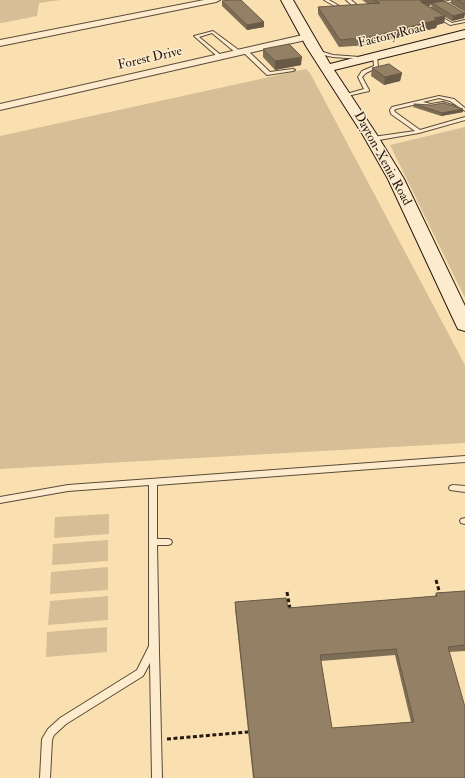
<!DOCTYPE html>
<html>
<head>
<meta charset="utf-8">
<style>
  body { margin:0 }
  canvas { display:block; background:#fae0b1 }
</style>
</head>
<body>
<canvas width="465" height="778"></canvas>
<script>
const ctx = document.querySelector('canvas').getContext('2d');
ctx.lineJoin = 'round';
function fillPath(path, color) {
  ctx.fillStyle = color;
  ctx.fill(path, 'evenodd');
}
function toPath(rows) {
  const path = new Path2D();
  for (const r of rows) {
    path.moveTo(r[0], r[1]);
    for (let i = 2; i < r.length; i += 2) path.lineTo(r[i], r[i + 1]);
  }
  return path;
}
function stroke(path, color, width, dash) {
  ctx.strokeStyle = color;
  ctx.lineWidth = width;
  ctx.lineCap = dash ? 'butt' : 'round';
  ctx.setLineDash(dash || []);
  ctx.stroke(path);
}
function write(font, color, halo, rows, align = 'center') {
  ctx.font = font + ' "IM FELL Double Pica",serif';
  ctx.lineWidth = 3;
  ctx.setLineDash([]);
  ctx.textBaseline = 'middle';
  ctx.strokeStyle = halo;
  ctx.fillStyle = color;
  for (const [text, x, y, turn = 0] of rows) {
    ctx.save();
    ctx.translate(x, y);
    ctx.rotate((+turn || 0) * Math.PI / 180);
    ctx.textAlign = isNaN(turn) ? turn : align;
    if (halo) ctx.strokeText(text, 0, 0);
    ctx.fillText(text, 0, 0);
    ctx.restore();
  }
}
const green = toPath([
  [0,0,61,0,39,3,37,16,2,23,0,23],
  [306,69,310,73,465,365,465,443,0,469,0,136],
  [465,127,465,298,390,145],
  [109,514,109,534,54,538,55,517],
  [108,540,108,561,52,565,53,544],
  [108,567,108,590,50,594,51,572],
  [108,596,108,620,48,625,50,601],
  [107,627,107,652,46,657,47,632]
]);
const path = toPath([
  [436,580,440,594],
  [287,592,290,609],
  [167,739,248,732]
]);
const lane = toPath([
  [324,0,329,0,341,7,353,6,346,0,351,0,357,5,354,8,340,9,324,0],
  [452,0,459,0,427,8,425,10,421,8,452,0],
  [436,14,452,23,465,20,465,22,450,25,435,16,434,15,436,14],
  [213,31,240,51,240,53,236,53,212,33,199,37,222,56,218,57,194,36,213,31],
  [314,48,318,48,323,52,333,55,360,57,362,58,360,59,333,57,319,54,314,50,314,48],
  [243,50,247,50,270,72,293,69,295,70,293,71,267,75,243,52,243,50],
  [373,55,377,56,378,67,366,73,362,77,369,90,369,91,343,97,343,95,364,89,358,77,362,71,374,66,373,55],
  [439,96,454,99,465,108,465,111,450,101,439,98,423,102,431,104,443,102,455,106,453,107,443,104,431,106,417,104,396,109,394,110,395,112,420,130,465,117,465,120,419,133,373,141,370,139,373,137,415,131,391,114,390,110,392,107,439,96],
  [465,456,465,462,157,485,157,539,168,539,171,540,172,542,171,544,168,545,157,545,159,652,162,778,152,778,150,663,143,676,66,724,54,735,52,740,50,778,40,778,42,739,48,729,60,718,137,670,149,646,149,485,68,491,0,503,0,497,68,485,465,456],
  [453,485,465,486,465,492,450,490,449,488,450,486,453,485],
  [465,518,465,524,461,523,460,521,461,519,465,518]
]);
const street = toPath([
  [204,0,220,0,216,2,0,46,0,40,204,0],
  [307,34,310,35,311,37,310,39,0,110,0,104,307,34]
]);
const secondary = toPath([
  [281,0,293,0,330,64,465,30,465,38,334,70,377,135,404,179,465,306,465,331,458,329,456,325,388,179,363,135,306,46,281,0]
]);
const wall = toPath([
  [362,0,446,0,437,3,465,13,464,18,452,21,445,17,444,23,437,25,436,28,369,45,339,47,318,14,318,7,368,4],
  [432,4,431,8,427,5],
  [451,0,465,0,465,12,451,4],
  [222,1,264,22,264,27,247,30,222,6],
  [263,49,301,65,275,70,263,57],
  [372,68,402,73,400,81,384,85,371,76],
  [414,104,463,109,463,112,441,116,413,107],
  [465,591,465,651,449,652,465,778,253,778,235,608,235,602,288,608,435,596,436,593],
  [395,655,411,722,332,728,321,661]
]);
const shadedWall = toPath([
  [421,0,446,0,420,7],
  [465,13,464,18,452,21,453,16],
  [445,16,444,23,437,25,436,28,369,45,370,37,434,18],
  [264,22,264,27,247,30,247,25],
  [302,57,301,65,275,70,275,61],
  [402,73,400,81,384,85,385,77],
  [463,109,463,112,441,116,442,113]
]);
const building = toPath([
  [228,0,241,0,264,22,247,25,222,1,228,0],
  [374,0,421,0,421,2,445,16,434,18,437,20,370,37,340,40,318,7,380,3,374,0],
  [457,0,465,0,465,4,457,0],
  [444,1,465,13,453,16,432,3,444,1],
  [289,44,302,57,275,61,263,49,289,44],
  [389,64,402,73,385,77,372,68,389,64],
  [443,103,463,109,442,113,414,104,432,105,443,103],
  [465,591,465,645,448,647,465,707,465,778,254,778,235,602,286,598,288,608,437,596,436,593,465,591],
  [396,649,414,722,332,728,320,655,396,649]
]);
const farStreetnames = [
  ["Factory Road",392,36,-14],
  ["Forest Drive",150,59,-13],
  ["Dayton-Xenia Road",382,159,61]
];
fillPath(green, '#d6be96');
stroke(lane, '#5a4b39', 2);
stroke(street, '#5a4b39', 2);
stroke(secondary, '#251911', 2);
stroke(path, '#251911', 3, [4, 2.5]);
fillPath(lane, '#fcebcc');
fillPath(street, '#fcebcc');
fillPath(secondary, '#fcebcc');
fillPath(wall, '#7f6e56');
fillPath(shadedWall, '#685a46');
fillPath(building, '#948064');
stroke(building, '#685a46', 1);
write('13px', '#251911', '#fcebcc', farStreetnames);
</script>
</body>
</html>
